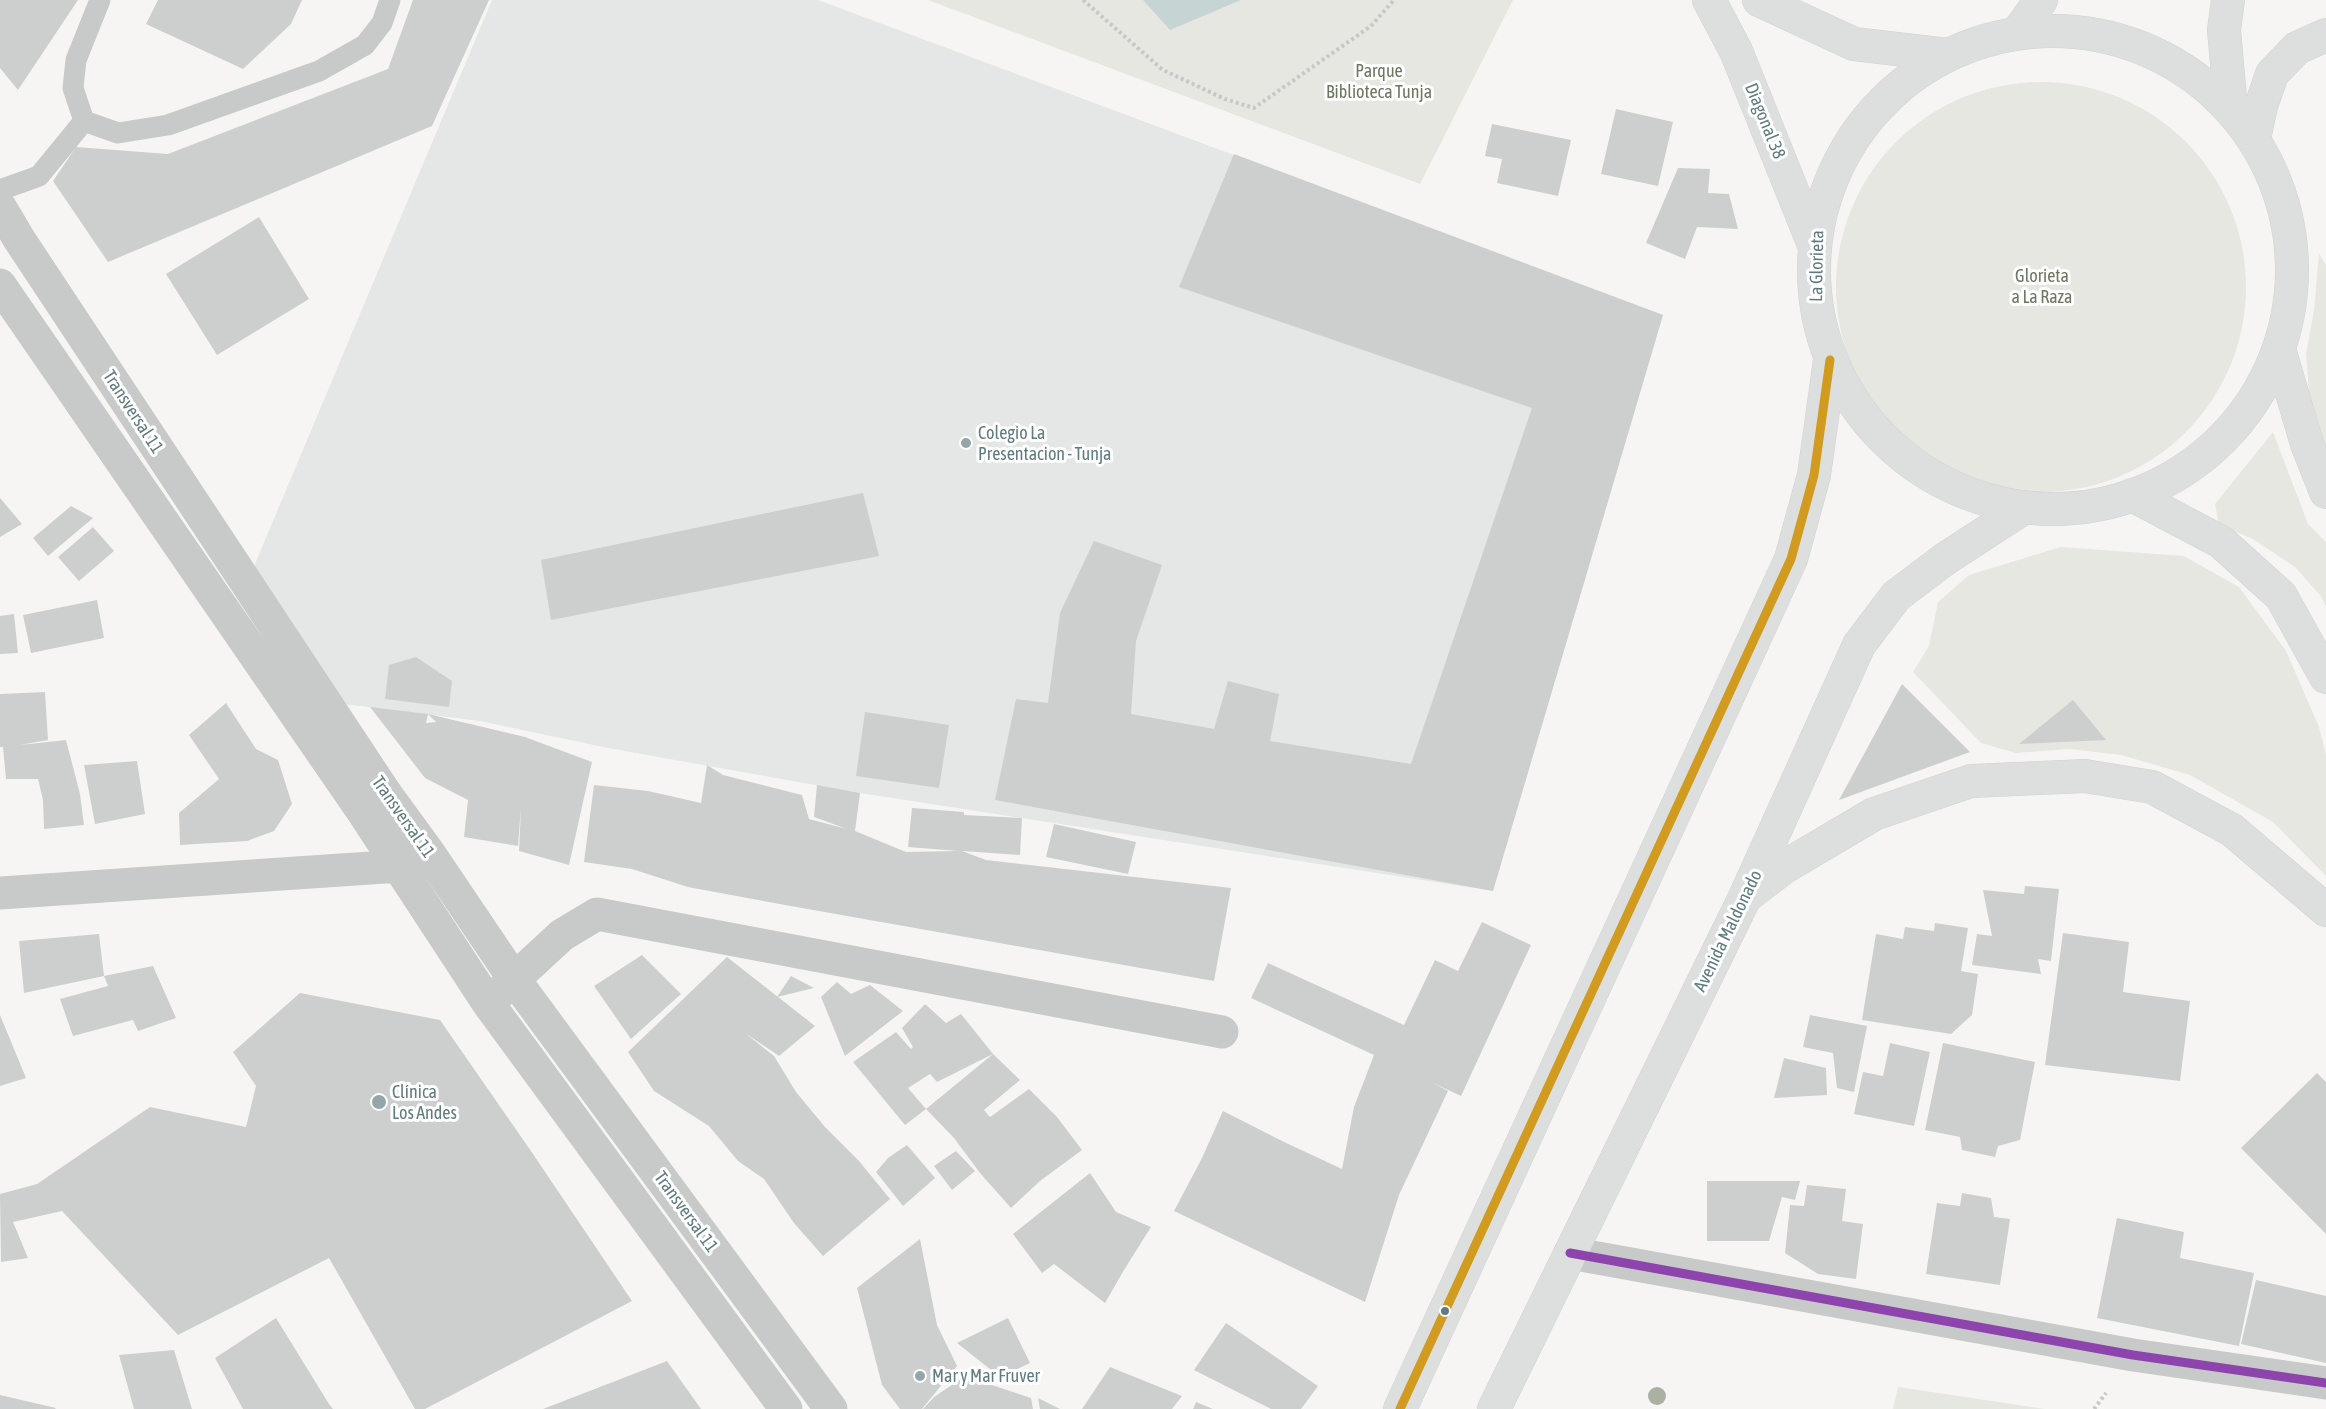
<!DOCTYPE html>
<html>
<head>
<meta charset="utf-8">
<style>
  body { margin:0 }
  canvas { display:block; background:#f6f5f4 }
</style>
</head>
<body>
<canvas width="2326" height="1409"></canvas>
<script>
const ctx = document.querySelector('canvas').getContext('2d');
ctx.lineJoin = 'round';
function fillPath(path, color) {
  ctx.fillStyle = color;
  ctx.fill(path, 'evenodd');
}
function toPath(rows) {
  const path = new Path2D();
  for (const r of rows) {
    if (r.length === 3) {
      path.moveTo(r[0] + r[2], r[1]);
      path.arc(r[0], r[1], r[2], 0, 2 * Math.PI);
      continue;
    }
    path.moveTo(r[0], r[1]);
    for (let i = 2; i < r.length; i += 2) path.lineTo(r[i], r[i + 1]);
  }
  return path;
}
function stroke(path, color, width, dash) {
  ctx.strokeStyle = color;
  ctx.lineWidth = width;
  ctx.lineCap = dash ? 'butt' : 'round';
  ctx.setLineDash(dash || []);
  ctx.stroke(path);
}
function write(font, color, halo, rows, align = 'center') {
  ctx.font = font + ' "Asap Condensed",sans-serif';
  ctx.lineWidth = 6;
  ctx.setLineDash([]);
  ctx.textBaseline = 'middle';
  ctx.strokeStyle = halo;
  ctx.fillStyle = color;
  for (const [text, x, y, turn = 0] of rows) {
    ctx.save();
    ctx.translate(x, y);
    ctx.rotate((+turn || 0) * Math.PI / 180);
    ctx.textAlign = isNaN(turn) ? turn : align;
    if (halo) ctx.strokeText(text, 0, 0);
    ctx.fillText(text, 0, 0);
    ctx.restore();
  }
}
const built = toPath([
  [492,0,818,0,1663,315,1493,891,860,793,608,748,480,721,336,703,252,571]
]);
const green = toPath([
  [928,0,1513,0,1420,184],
  [2041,287,205],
  [2319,254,2326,265,2326,458,2309,392,2306,354,2314,310],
  [2273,432,2308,524,2326,542,2326,606,2320,595,2295,567,2253,539,2219,525,2215,504],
  [2061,547,2184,556,2239,587,2286,651,2319,727,2326,755,2326,876,2273,822,2190,775,2121,755,2069,749,2016,753,1981,743,1913,672,1929,646,1938,602,1969,575],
  [1898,1387,2045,1409,1893,1409]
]);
const water = toPath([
  [1143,0,1241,0,1170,30]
]);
const building = toPath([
  [0,0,78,0,18,90,0,68],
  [158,0,302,0,291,24,243,69,146,24],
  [413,0,489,0,432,126,108,262,53,181,76,147,168,154,388,69],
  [1616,109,1673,122,1658,186,1601,174],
  [1492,124,1571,140,1558,196,1497,183,1502,159,1485,156],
  [1234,154,1663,315,1493,891,995,800,1016,699,1048,703,1060,613,1094,541,1162,565,1136,641,1131,714,1214,729,1228,681,1279,694,1270,741,1411,764,1532,408,1179,287],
  [1678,168,1710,169,1708,193,1729,194,1738,229,1697,227,1685,259,1646,243],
  [259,217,309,299,217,355,166,274],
  [863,493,879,556,551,620,541,560],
  [0,498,22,524,0,537],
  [71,506,93,518,48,556,33,538],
  [93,527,114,551,79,581,58,557],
  [97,600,104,638,31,653,23,615],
  [14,614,18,653,0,654,0,616],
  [416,657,452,681,449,707,385,699,389,665],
  [1902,684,1970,752,1839,800],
  [45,692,48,740,20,745,66,740,80,794,84,825,44,829,43,800,38,779,6,779,3,747,0,747,0,694],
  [2073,700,2106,740,2019,744],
  [226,703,256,749,278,760,292,804,274,831,247,841,180,845,179,813,219,779,189,735],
  [370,707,428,714,426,723,436,722,428,714,525,737,592,762,569,865,519,851,521,807,518,846,464,837,468,800,425,778],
  [865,712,949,725,939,788,856,776],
  [137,761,145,814,95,824,84,765],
  [707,765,723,775,802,795,809,819,847,829,814,817,817,785,860,793,855,831,906,852,958,851,908,847,912,808,964,812,964,815,1022,818,1020,855,962,851,986,860,1231,888,1214,981,785,905,688,887,632,869,584,862,594,785,648,791,701,803],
  [1054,824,1136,842,1128,874,1046,857],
  [2025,886,2059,889,2051,961,2038,959,2041,974,1972,965,1977,934,1992,936,1983,890,2024,894],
  [1482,922,1531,945,1461,1096,1431,1082,1448,1091,1399,1195,1365,1302,1174,1211,1202,1158,1223,1111,1284,1142,1342,1169,1354,1107,1374,1055,1251,998,1268,963,1404,1025,1435,960,1458,971],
  [1935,923,1968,928,1961,971,1978,974,1972,1015,1951,1034,1862,1020,1876,934,1903,939,1905,927,1934,931],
  [2063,933,2129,942,2123,992,2190,1001,2180,1081,2045,1065],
  [99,934,104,976,24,993,19,941],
  [642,955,681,994,631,1039,594,986],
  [727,957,815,1026,779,1056,745,1033,774,1056,796,1092,825,1127,859,1161,890,1199,823,1256,794,1223,764,1179,738,1161,709,1126,654,1091,628,1052],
  [153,966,176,1018,138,1031,133,1020,73,1036,60,999,108,986,104,976],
  [791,976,814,988,777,997],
  [837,982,851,994,870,985,903,1011,845,1056,821,997],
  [300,993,440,1020,533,1154,632,1301,425,1409,415,1409,329,1258,178,1335,62,1211,13,1222,28,1258,1,1262,0,1194,37,1184,150,1107,246,1127,256,1086,233,1052],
  [925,1004,946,1023,961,1014,993,1054,1020,1080,984,1110,990,1117,1029,1089,1057,1117,1082,1150,1040,1181,1011,1208,980,1173,954,1138,926,1109,905,1125,853,1062,896,1032,911,1049,913,1047,902,1028],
  [993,1054,926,1109,908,1088,930,1074,937,1082],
  [0,1015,26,1078,0,1086],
  [1810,1015,1867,1026,1854,1092,1837,1088,1833,1053,1803,1047],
  [1890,1043,1930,1052,1914,1126,1854,1114,1863,1072,1883,1076],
  [1943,1043,2035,1062,2020,1140,1998,1146,1995,1157,1962,1150,1960,1137,1925,1130],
  [1784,1058,1826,1068,1827,1095,1774,1098],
  [2317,1073,2326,1082,2326,1234,2241,1148],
  [907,1145,935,1178,903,1206,876,1172,888,1158],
  [956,1151,975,1171,952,1190,934,1166],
  [1090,1173,1116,1212,1151,1227,1124,1270,1105,1303,1054,1264,1042,1273,1013,1234],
  [1707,1181,1800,1181,1795,1200,1782,1197,1769,1241,1707,1241],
  [1807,1185,1846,1189,1842,1221,1863,1224,1856,1279,1818,1274,1785,1253,1790,1205,1804,1206],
  [1962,1193,1991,1198,1994,1217,2010,1219,2000,1285,1926,1274,1937,1203,1960,1206],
  [2117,1218,2184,1232,2180,1258,2254,1273,2239,1346,2097,1318],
  [920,1239,937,1325,957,1366,922,1409,900,1409,882,1385,857,1288],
  [2256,1280,2326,1296,2326,1363,2241,1344],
  [276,1318,329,1404,333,1409,243,1409,215,1358],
  [1008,1318,1030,1363,1000,1377,957,1343],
  [1226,1323,1318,1386,1301,1409,1271,1409,1194,1370],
  [174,1350,192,1409,134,1409,119,1355],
  [667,1361,701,1409,543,1409],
  [1110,1367,1182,1396,1172,1409,1082,1409],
  [965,1376,1031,1398,1033,1409,923,1409,934,1397],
  [0,1395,56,1408,55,1409,0,1409],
  [1038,1398,1060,1409,1040,1409],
  [1196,1402,1213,1409,1193,1409]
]);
const path = toPath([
  [1083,0,1163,70,1225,99,1254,108,1371,26,1394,0],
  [2094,1409,2106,1393]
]);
const service = toPath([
  [100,0,76,60,73,88,84,121,118,133,168,125,319,71,365,45,382,23,390,0],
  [0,190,39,176,84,121]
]);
const minor = toPath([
  [0,207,19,239,386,794,429,853,514,979,831,1409],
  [0,285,365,815,488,1003,786,1409],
  [0,893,400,866,416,859],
  [498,994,562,935,597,914,1222,1032],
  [1570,1253,2133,1355,2326,1383]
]);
const primary = toPath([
  [1709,0,1736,51,1814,245],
  [1759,0,1854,44,1948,55],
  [2228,0,2224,30,2231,109],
  [2053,270,239],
  [2017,33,2041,0],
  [2254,139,2261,106,2272,74,2297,48,2326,35],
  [2279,349,2307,444,2326,492],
  [2132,495,2221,542,2281,596,2326,677],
  [1749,894,1786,866,1874,814,1971,781,2085,776,2152,787,2232,830,2326,910],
  [1400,1409,1791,559,1814,475,1830,360],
  [1494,1409,1745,897,1859,645,1896,596,1945,559,2025,507]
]);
const bus1 = toPath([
  [1570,1253,2133,1355,2326,1383]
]);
const bus2 = toPath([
  [1400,1409,1791,559,1814,475,1830,360]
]);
const trees = [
  [1657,1396]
];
const markers = [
  [966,443,6,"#94a6a9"],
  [379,1102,8,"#94a6a9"],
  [1445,1311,5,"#607b80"],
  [920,1376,6,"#94a6a9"]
];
const parkNames = [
  ["Parque",1379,71],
  ["Biblioteca Tunja",1379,92],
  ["Glorieta",2042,276],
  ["a La Raza",2042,297]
];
const streetNames = [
  ["Diagonal 38",1765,121,68],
  ["La Glorieta",1817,266,-89],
  ["Transversal 11",133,412,57],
  ["Transversal 11",403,817,55],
  ["Avenida Maldonado",1728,931,-64],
  ["Transversal 11",686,1212,54]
];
const poiNames = [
  ["Colegio La",978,433],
  ["Presentacion - Tunja",978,454],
  ["Clínica",392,1092],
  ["Los Andes",392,1113],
  ["Mar y Mar Fruver",932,1376]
];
fillPath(built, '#e5e6e6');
fillPath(green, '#e6e7e1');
fillPath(water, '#c6d5d3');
fillPath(building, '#cdcfcf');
stroke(primary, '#d1d2d2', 34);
stroke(path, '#c6c8c8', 4, [3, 3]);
stroke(service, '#c8caca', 21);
stroke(minor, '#c8caca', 33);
stroke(primary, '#dddfdf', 33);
stroke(bus1, '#8e44ad', 9);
stroke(bus2, '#d19b20', 9);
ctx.fillStyle = '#aab0a2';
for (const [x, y] of trees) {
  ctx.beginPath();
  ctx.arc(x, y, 9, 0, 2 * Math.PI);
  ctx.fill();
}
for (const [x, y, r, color] of markers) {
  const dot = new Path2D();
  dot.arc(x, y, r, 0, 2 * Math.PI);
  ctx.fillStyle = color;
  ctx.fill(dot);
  stroke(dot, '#fff', 2);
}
write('18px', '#6b785f', '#fff', parkNames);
write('18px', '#607b80', '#fff', streetNames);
write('18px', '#607b80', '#fff', poiNames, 'left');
</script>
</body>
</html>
